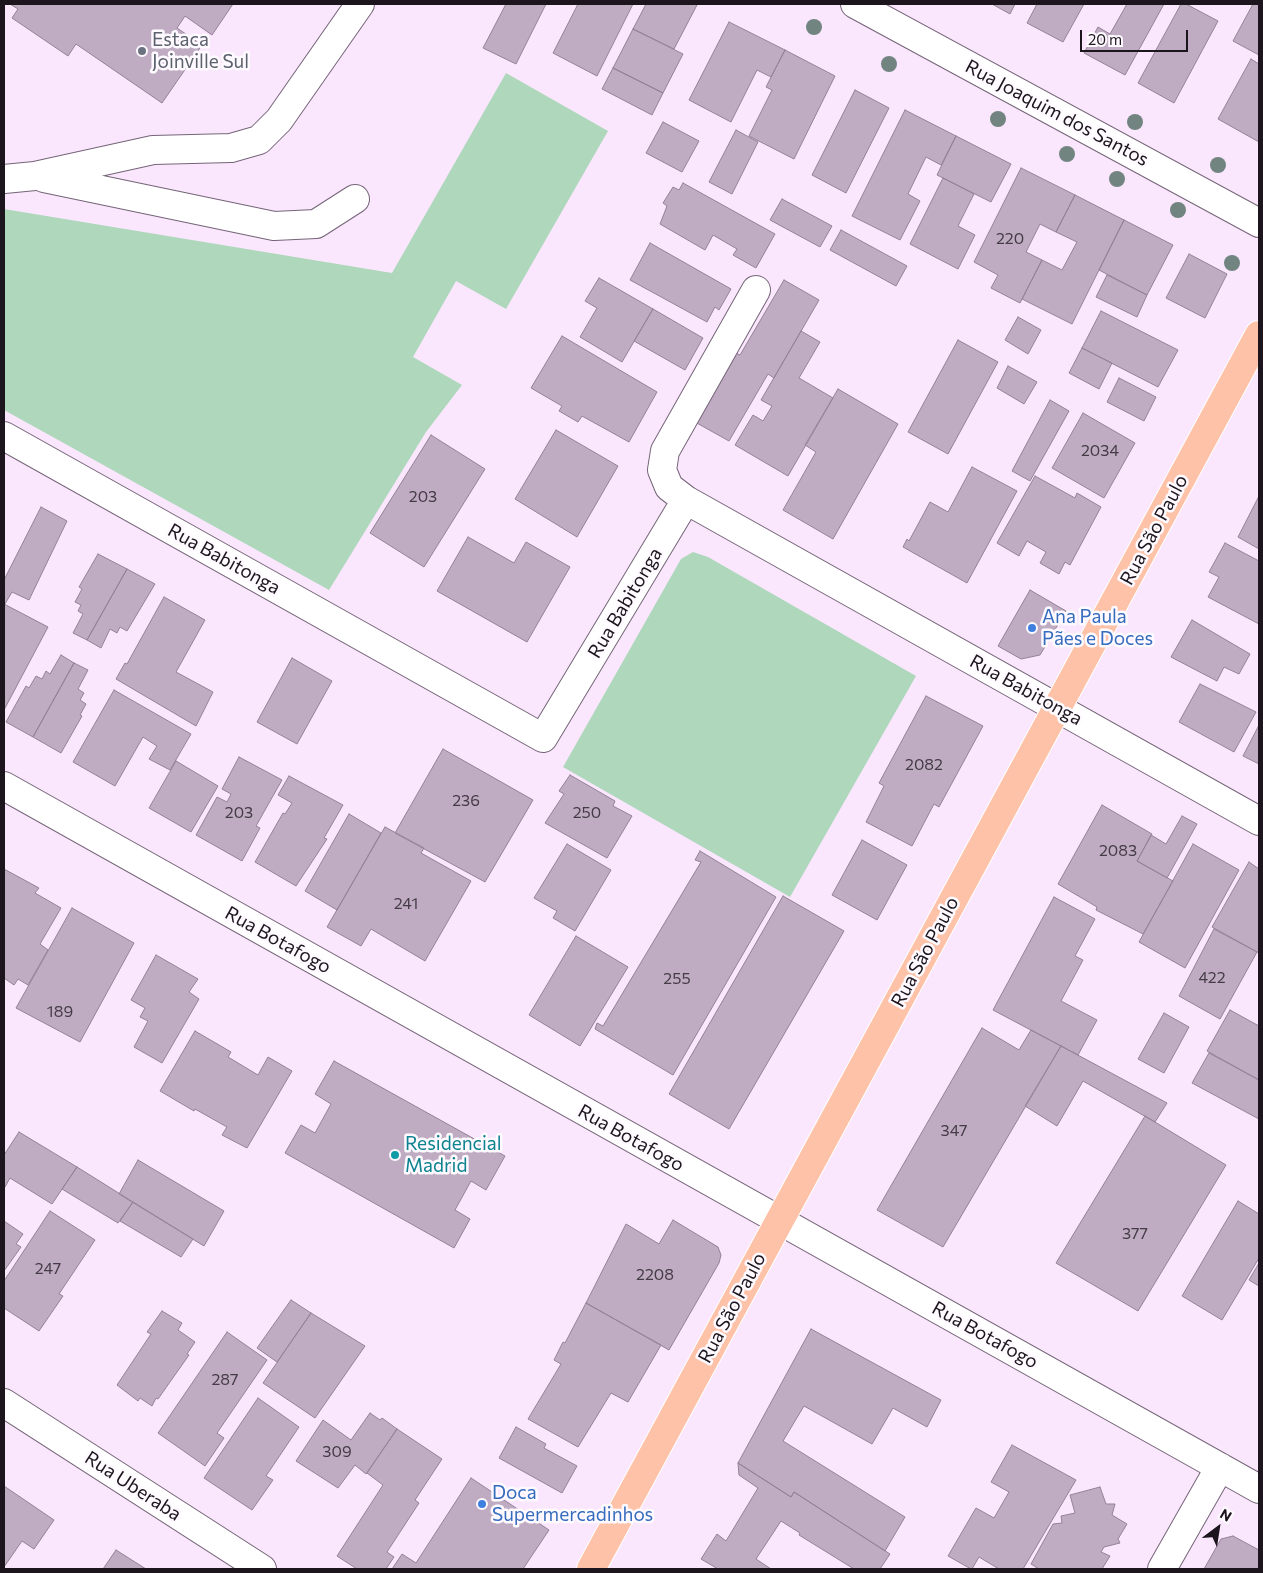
<!DOCTYPE html>
<html>
<head>
<meta charset="utf-8">
<style>
  body { margin:0 }
  #map { position:relative; width:1263px; height:1573px; overflow:hidden; background:#fae7fd; font-family:Commissioner,sans-serif }
  canvas { display:block }
  .frame { position:absolute; inset:0; border:5px solid #1c151d; pointer-events:none }
  .north { position:absolute; left:1193px; top:1503px; width:50px; height:50px; -webkit-text-stroke:4px #fefaff; paint-order:stroke; rotate:31deg; font-size:14px; font-weight:700; line-height:20px; text-align:center; color:#1c151d }
  .north::after { content:''; display:block; margin:auto; width:18px; height:22px; background:#1c151d; clip-path:polygon(50% 0,100% 100%,50% 72%,0 100%) }
  .scale { position:absolute; left:1080px; top:30px; width:108px; height:22px; box-sizing:border-box; border:2px solid #1c151d; border-top:0; padding-left:6px; font-size:15px; line-height:18px; white-space:nowrap; color:#1c151d; -webkit-text-stroke:4px #fefaff; paint-order:stroke }
</style>
</head>
<body>
<div id="map">
<canvas width="1263" height="1573"></canvas>
<div class="frame"></div>
<div class="north">N</div>
<div class="scale">20 m</div>
</div>
<script>
const ctx = document.querySelector('canvas').getContext('2d');
ctx.lineJoin = 'round';
function fillPath(path, color) {
  ctx.fillStyle = color;
  ctx.fill(path, 'evenodd');
}
function toPath(rows) {
  const path = new Path2D();
  for (const r of rows) {
    path.moveTo(r[0], r[1]);
    for (let i = 2; i < r.length; i += 2) path.lineTo(r[i], r[i + 1]);
  }
  return path;
}
function stroke(path, color, width, dash) {
  ctx.strokeStyle = color;
  ctx.lineWidth = width;
  ctx.lineCap = dash ? 'butt' : 'round';
  ctx.setLineDash(dash || []);
  ctx.stroke(path);
}
function write(font, color, halo, rows, align = 'center') {
  ctx.font = font + ' Commissioner,sans-serif';
  ctx.lineWidth = 5;
  ctx.setLineDash([]);
  ctx.textBaseline = 'middle';
  ctx.strokeStyle = halo;
  ctx.fillStyle = color;
  for (const [text, x, y, turn = 0] of rows) {
    ctx.save();
    ctx.translate(x, y);
    ctx.rotate((+turn || 0) * Math.PI / 180);
    ctx.textAlign = isNaN(turn) ? turn : align;
    if (halo) ctx.strokeText(text, 0, 0);
    ctx.fillText(text, 0, 0);
    ctx.restore();
  }
}
const green = toPath([
  [506,73,608,131,506,309,456,281,413,357,462,385,426,432,329,590,4,410,4,209,392,273],
  [693,552,708,557,916,676,790,897,563,767,681,559]
]);
const building = toPath([
  [10,4,233,4,212,35,185,16,177,28,202,45,162,103,76,44,68,56,12,18,18,9,10,4],
  [506,4,546,4,516,64,483,48,506,4],
  [578,4,633,4,597,76,553,53,578,4],
  [646,4,694,4,697,5,674,49,633,29,646,4],
  [992,4,1015,4,1010,14,992,4],
  [1037,4,1084,4,1063,42,1027,23,1037,4],
  [1127,4,1164,4,1125,75,1084,53,1098,27,1110,34,1127,4],
  [1181,4,1186,4,1218,21,1174,103,1138,83,1181,4],
  [1253,4,1259,4,1259,55,1233,41,1253,4],
  [729,22,785,50,771,77,757,70,731,122,689,100,729,22],
  [633,29,683,54,663,93,613,68,633,29],
  [785,50,835,76,794,159,749,136,772,90,766,87,785,50],
  [1251,59,1259,64,1259,142,1218,119,1251,59],
  [613,68,663,93,652,115,602,89,613,68],
  [855,90,889,108,846,193,812,175,855,90],
  [905,110,956,136,941,165,926,157,908,194,920,201,900,240,852,216,905,110],
  [663,122,699,141,682,172,646,153,663,122],
  [736,130,758,142,732,194,709,182,736,130],
  [956,136,1011,164,991,202,937,175,956,136],
  [1021,168,1075,195,1056,232,1040,224,1026,252,1042,260,1020,303,991,288,998,275,974,262,1021,168],
  [943,178,974,194,958,226,975,235,958,269,910,244,943,178],
  [683,183,775,234,756,268,733,255,737,249,713,235,705,250,660,224,667,206,663,203,673,187,679,190,683,183],
  [1075,195,1124,220,1072,324,1022,299,1042,260,1062,270,1077,242,1056,232,1075,195],
  [782,199,832,226,820,247,770,220,782,199],
  [1124,220,1173,245,1147,295,1099,270,1124,220],
  [841,230,907,266,896,286,830,250,841,230],
  [650,243,731,289,719,310,715,307,707,322,630,280,650,243],
  [1189,254,1227,274,1205,318,1166,298,1189,254],
  [1107,275,1147,295,1137,317,1096,297,1107,275],
  [599,278,653,309,622,362,580,337,597,308,585,301,599,278],
  [784,280,819,300,774,378,768,374,729,441,695,422,736,353,740,355,784,280],
  [653,309,703,338,685,370,634,341,653,309],
  [1101,311,1178,350,1158,387,1082,348,1101,311],
  [1018,317,1041,330,1028,354,1005,340,1018,317],
  [801,331,820,342,799,378,833,398,788,476,735,445,753,415,763,421,772,406,761,400,801,331],
  [562,336,657,392,629,442,582,416,578,422,559,411,562,406,531,388,562,336],
  [958,340,998,362,948,454,908,432,958,340],
  [1082,348,1112,363,1099,389,1069,373,1082,348],
  [1008,366,1037,382,1024,404,997,388,1008,366],
  [1119,378,1156,397,1144,421,1107,402,1119,378],
  [838,389,898,424,833,539,783,510,816,452,805,445,838,389],
  [1050,400,1069,411,1030,481,1012,471,1050,400],
  [1083,413,1135,443,1104,498,1052,468,1083,413],
  [556,430,618,466,577,537,515,499,556,430],
  [431,435,485,469,424,567,370,533,431,435],
  [972,467,1017,491,967,583,903,547,907,539,909,541,930,502,948,512,972,467],
  [1035,476,1075,498,1077,493,1101,507,1070,565,1065,562,1059,574,1040,563,1046,552,1027,541,1019,556,997,543,1035,476],
  [1259,496,1259,549,1238,537,1259,496],
  [41,507,67,521,29,600,12,592,5,604,4,604,4,580,41,507],
  [468,537,514,563,526,542,570,567,527,642,437,591,468,537],
  [1225,543,1259,561,1259,624,1208,597,1219,577,1209,572,1225,543],
  [98,554,127,569,87,640,73,633,83,614,78,611,81,605,75,602,82,589,79,587,98,554],
  [127,569,155,584,127,631,120,627,117,633,110,629,101,648,87,640,127,569],
  [1030,590,1066,611,1040,655,1021,659,998,646,1030,590],
  [164,597,205,620,176,672,213,692,196,726,116,679,125,663,127,664,164,597],
  [4,604,48,627,4,710,4,604],
  [1192,620,1250,654,1239,674,1224,667,1217,681,1171,657,1192,620],
  [61,655,74,663,33,737,6,722,26,686,29,688,36,676,42,679,46,671,50,674,61,655],
  [292,658,332,681,297,744,257,722,292,658],
  [74,663,88,670,78,689,84,693,80,700,86,704,80,715,82,716,61,753,33,737,74,663],
  [1200,684,1256,712,1234,752,1179,722,1200,684],
  [114,690,191,734,170,770,149,759,157,746,143,737,115,786,73,762,114,690],
  [926,696,983,726,939,807,934,804,912,846,866,822,884,786,879,783,926,696],
  [1259,725,1259,764,1243,756,1259,725],
  [443,749,533,800,485,882,395,833,443,749],
  [239,757,282,780,256,826,260,828,242,861,196,835,217,797,227,802,231,794,222,789,239,757],
  [176,761,218,786,191,832,149,808,176,761],
  [570,775,615,801,613,806,632,816,607,858,545,823,564,794,559,791,570,775],
  [289,776,343,805,324,838,327,839,296,886,255,862,283,813,285,814,292,803,278,795,289,776],
  [1102,805,1152,834,1137,861,1173,881,1143,934,1096,910,1097,907,1058,884,1102,805],
  [349,814,381,833,337,910,305,891,349,814],
  [1182,816,1197,824,1167,878,1137,861,1151,835,1166,844,1182,816],
  [385,827,424,848,421,853,471,881,425,961,371,929,361,946,327,927,385,827],
  [862,840,907,865,877,920,832,895,862,840],
  [567,844,611,870,575,931,553,918,557,911,534,898,567,844],
  [1193,844,1239,870,1185,968,1139,942,1193,844],
  [700,851,776,897,673,1075,595,1029,597,1023,603,1026,701,862,695,860,700,851],
  [1249,862,1259,869,1259,953,1212,927,1249,862],
  [4,869,39,888,35,893,61,908,40,944,48,950,28,985,18,979,14,985,4,978,4,869],
  [783,896,844,931,729,1129,669,1094,783,896],
  [1054,897,1095,919,1075,956,1083,960,1061,1001,1097,1020,1078,1055,993,1010,1054,897],
  [72,908,134,943,80,1042,16,1008,72,908],
  [1214,929,1257,952,1220,1019,1179,996,1214,929],
  [576,936,628,967,580,1046,529,1015,576,936],
  [156,955,198,979,189,992,199,999,162,1063,134,1047,148,1021,140,1017,145,1008,131,1000,156,955],
  [1230,1010,1259,1026,1259,1080,1207,1051,1230,1010],
  [1164,1013,1189,1027,1164,1073,1138,1059,1164,1013],
  [982,1028,1019,1050,1031,1030,1061,1046,943,1247,877,1210,982,1028],
  [195,1031,231,1052,228,1057,258,1075,268,1057,292,1071,247,1148,222,1135,227,1127,195,1109,194,1111,160,1091,195,1031],
  [1061,1046,1167,1103,1155,1122,1083,1081,1057,1126,1025,1106,1061,1046],
  [1209,1053,1259,1080,1259,1119,1192,1083,1209,1053],
  [334,1061,505,1156,486,1190,471,1181,455,1210,470,1219,454,1248,285,1153,301,1125,315,1133,331,1104,315,1094,334,1061],
  [1145,1116,1226,1165,1138,1311,1056,1263,1145,1116],
  [19,1132,77,1167,52,1204,10,1178,5,1187,4,1186,4,1155,19,1132],
  [138,1160,224,1211,204,1246,119,1194,138,1160],
  [77,1167,133,1202,118,1223,62,1189,77,1167],
  [1238,1201,1259,1214,1259,1258,1222,1320,1182,1296,1238,1201],
  [133,1202,193,1239,181,1257,120,1221,133,1202],
  [50,1211,95,1240,59,1294,63,1296,39,1331,4,1308,4,1281,50,1211],
  [673,1220,718,1247,721,1255,719,1263,669,1350,586,1303,626,1224,659,1244,673,1220],
  [4,1221,23,1234,16,1244,21,1247,4,1271,4,1221],
  [1259,1263,1259,1286,1249,1280,1259,1263],
  [291,1300,311,1313,277,1362,257,1348,291,1300],
  [586,1303,661,1345,628,1402,611,1393,578,1447,528,1419,561,1364,554,1360,563,1342,565,1343,586,1303],
  [162,1311,182,1323,178,1330,195,1342,187,1354,189,1355,158,1399,156,1398,152,1406,140,1398,138,1401,117,1385,151,1334,147,1332,162,1311],
  [311,1313,365,1346,315,1418,263,1383,311,1313],
  [811,1329,941,1400,927,1427,893,1408,872,1444,804,1406,783,1441,905,1517,885,1551,794,1492,791,1497,738,1463,811,1329],
  [227,1332,267,1360,217,1433,224,1438,205,1466,158,1433,227,1332],
  [258,1398,299,1427,266,1476,273,1480,252,1510,204,1478,258,1398],
  [370,1413,380,1420,382,1418,397,1429,366,1474,355,1465,338,1488,296,1461,323,1420,351,1440,370,1413],
  [516,1427,546,1444,544,1448,577,1466,562,1493,499,1458,516,1427],
  [397,1429,442,1459,415,1500,419,1503,387,1552,394,1557,386,1569,357,1569,337,1556,383,1485,367,1473,397,1429],
  [1012,1445,1076,1480,1023,1569,999,1569,979,1557,972,1569,971,1569,948,1556,976,1508,994,1518,1009,1492,991,1482,1012,1445],
  [738,1463,791,1497,794,1492,890,1554,880,1569,854,1569,799,1535,800,1533,781,1521,756,1559,771,1569,718,1569,701,1559,717,1534,726,1541,758,1488,739,1475,738,1463],
  [471,1478,549,1530,523,1569,392,1569,402,1554,416,1563,471,1478],
  [4,1486,54,1520,34,1549,22,1541,4,1567,4,1486],
  [1100,1487,1106,1504,1115,1504,1112,1515,1127,1524,1118,1539,1120,1543,1104,1547,1101,1552,1110,1556,1102,1569,1039,1569,1031,1564,1053,1524,1062,1523,1061,1516,1075,1513,1070,1495,1100,1487],
  [1233,1536,1259,1550,1259,1569,1204,1569,1221,1539,1233,1536],
  [116,1550,146,1569,103,1569,116,1550]
]);
const minor = toPath([
  [855,4,1259,223],
  [44,178,274,226,316,224,355,199],
  [4,179,35,176,153,150,231,148,259,140,279,120,360,4],
  [4,436,543,738,686,500,1259,821],
  [686,500,669,487,662,470,665,451,756,290],
  [4,786,1259,1489],
  [4,1403,262,1569],
  [1162,1569,1220,1467]
]);
const major = toPath([
  [591,1569,1259,335]
]);
const trees = [
  [814,27],
  [889,64],
  [998,119],
  [1135,122],
  [1067,154],
  [1218,165],
  [1117,179],
  [1178,210],
  [1232,263]
];
const markers = [
  [142,51,5,"#6b7280"],
  [1032,628,5,"#3f7fe0"],
  [395,1155,5,"#0f9aa8"],
  [482,1504,5,"#3f7fe0"]
];
const numberNames = [
  ["220",1010,239],
  ["2034",1100,451],
  ["203",423,497],
  ["2082",924,765],
  ["236",466,801],
  ["203",239,813],
  ["250",587,813],
  ["2083",1118,851],
  ["241",406,904],
  ["422",1212,978],
  ["255",677,979],
  ["189",60,1012],
  ["347",954,1131],
  ["377",1135,1234],
  ["247",48,1269],
  ["2208",655,1275],
  ["287",225,1380],
  ["309",337,1452]
];
const worshipNames = [
  ["Estaca",152,40],
  ["Joinville Sul",152,62]
];
const streetNames = [
  ["Rua Joaquim dos Santos",1057,113,28],
  ["Rua São Paulo",1154,530,-62],
  ["Rua Babitonga",224,559,29],
  ["Rua Babitonga",625,603,-59],
  ["Rua Babitonga",1026,690,29],
  ["Rua Botafogo",278,940,29],
  ["Rua São Paulo",925,952,-62],
  ["Rua Botafogo",631,1138,29],
  ["Rua São Paulo",732,1308,-62],
  ["Rua Botafogo",985,1335,29],
  ["Rua Uberaba",133,1486,33]
];
const shopNames = [
  ["Ana Paula",1042,617],
  ["Pães e Doces",1042,639],
  ["Doca",492,1493],
  ["Supermercadinhos",492,1515]
];
const cultureNames = [
  ["Residencial",405,1144],
  ["Madrid",405,1166]
];
fillPath(green, '#aed7bb');
fillPath(building, '#bfacc2');
stroke(building, '#938196', 1);
stroke(minor, '#756478', 30);
stroke(major, '#fff', 30);
stroke(minor, '#fff', 28);
stroke(major, '#fec2a8', 28);
ctx.fillStyle = '#728480';
for (const [x, y] of trees) {
  ctx.beginPath();
  ctx.arc(x, y, 8, 0, 2 * Math.PI);
  ctx.fill();
}
for (const [x, y, r, color] of markers) {
  const dot = new Path2D();
  dot.arc(x, y, r, 0, 2 * Math.PI);
  ctx.fillStyle = color;
  ctx.fill(dot);
  stroke(dot, '#fefaff', 2);
}
write('16px', '#453b46', null, numberNames);
write('19px', '#5b616d', '#fefaff', worshipNames, 'left');
write('19px', '#1c151d', '#fefaff', streetNames);
write('19px', '#366cbe', '#fefaff', shopNames, 'left');
write('19px', '#0d838f', '#fefaff', cultureNames, 'left');
</script>
</body>
</html>
